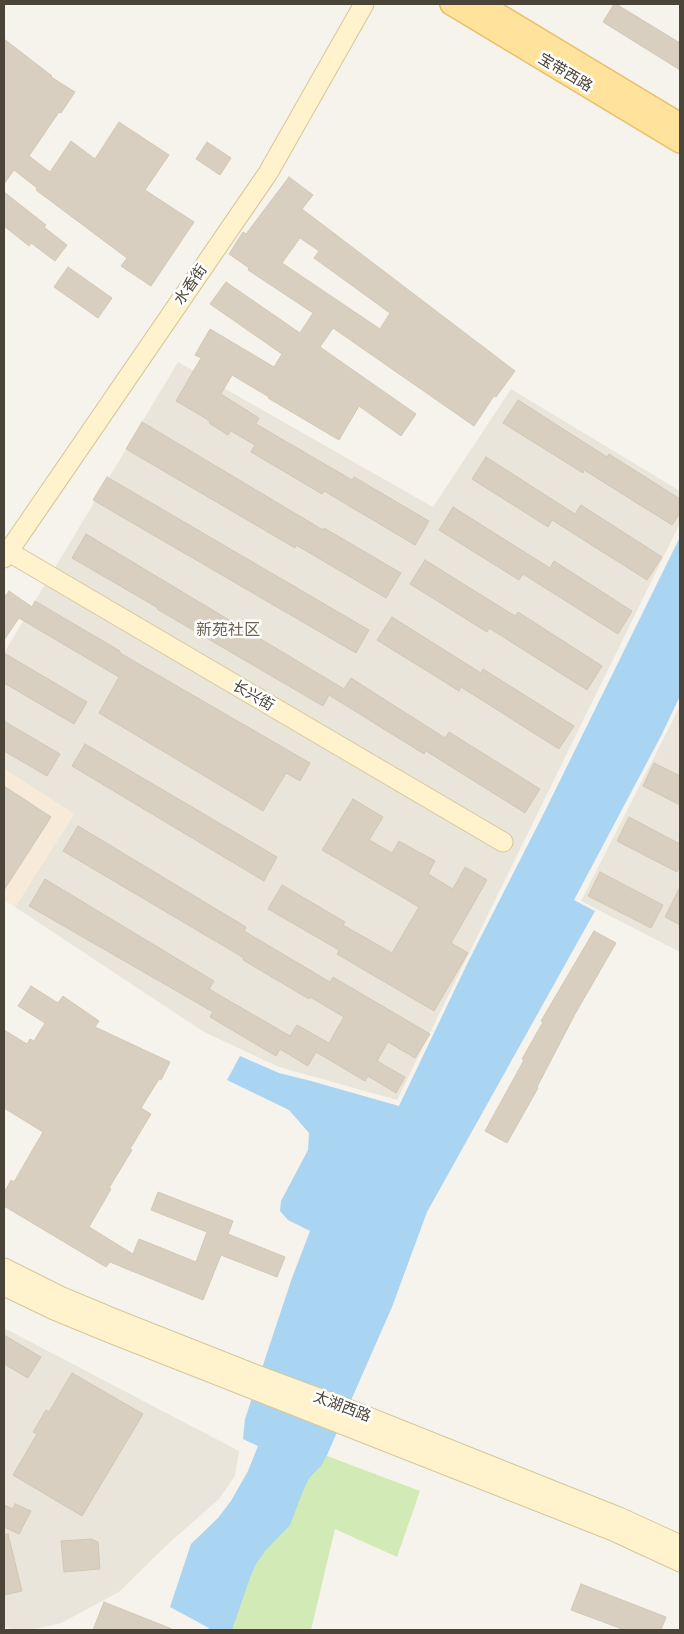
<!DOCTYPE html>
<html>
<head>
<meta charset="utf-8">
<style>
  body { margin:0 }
  #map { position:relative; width:684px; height:1634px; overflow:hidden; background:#f6f3ec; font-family:"Fira Sans",sans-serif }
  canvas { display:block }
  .frame { position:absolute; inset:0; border:5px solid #4b4439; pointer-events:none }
</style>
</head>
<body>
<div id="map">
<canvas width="684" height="1634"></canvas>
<div class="frame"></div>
</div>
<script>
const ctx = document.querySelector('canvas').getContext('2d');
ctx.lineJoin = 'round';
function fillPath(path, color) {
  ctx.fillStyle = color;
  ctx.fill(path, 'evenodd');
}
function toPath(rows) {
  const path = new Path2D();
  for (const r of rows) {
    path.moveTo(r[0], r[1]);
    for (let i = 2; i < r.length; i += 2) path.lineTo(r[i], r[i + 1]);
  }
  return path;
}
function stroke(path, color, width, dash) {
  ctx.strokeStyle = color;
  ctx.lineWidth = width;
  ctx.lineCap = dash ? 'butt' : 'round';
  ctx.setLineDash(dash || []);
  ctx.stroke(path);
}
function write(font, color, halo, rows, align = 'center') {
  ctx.font = font + ' "Fira Sans","Noto Sans SC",sans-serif';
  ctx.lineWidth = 5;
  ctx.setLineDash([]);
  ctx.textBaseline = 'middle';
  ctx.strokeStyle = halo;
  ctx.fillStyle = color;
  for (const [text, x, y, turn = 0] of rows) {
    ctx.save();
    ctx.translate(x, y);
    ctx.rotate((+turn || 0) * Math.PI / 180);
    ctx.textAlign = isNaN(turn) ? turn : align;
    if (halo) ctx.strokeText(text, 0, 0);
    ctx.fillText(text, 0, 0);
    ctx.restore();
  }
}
const residential = toPath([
  [178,362,433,507,511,389,680,491,680,523,397,1100,279,1067,204,1032,15,907,74,814,4,769,4,653],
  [680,706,680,952,581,901],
  [4,1328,239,1451,235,1476,219,1499,169,1543,119,1592,61,1623,31,1630,16,1630,4,1627]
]);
const commercial = toPath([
  [4,769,74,814,15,907,4,900]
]);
const green = toPath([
  [306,1448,420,1491,397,1557,335,1529,311,1630,222,1630]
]);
const water = toPath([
  [680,537,680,696,661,736,574,900,595,911,427,1212,392,1307,327,1455,321,1466,310,1477,305,1486,290,1525,266,1550,256,1564,251,1575,232,1630,208,1630,209,1628,170,1607,191,1544,218,1518,231,1501,248,1471,258,1446,243,1439,245,1419,292,1278,310,1231,288,1220,280,1211,281,1201,308,1150,309,1133,289,1110,227,1080,240,1056,279,1073,311,1081,399,1106,467,964,544,813]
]);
const building = toPath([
  [614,4,616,4,680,43,680,70,603,22,614,4],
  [4,39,52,76,51,77,75,92,61,113,59,112,29,156,50,172,71,141,95,159,119,122,169,155,145,190,194,222,151,286,121,266,127,258,36,190,37,188,14,170,4,184,4,39],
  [207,142,231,158,220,175,196,159,207,142],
  [289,177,313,195,302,209,515,371,496,397,494,396,474,426,333,328,320,347,416,414,401,436,359,406,339,440,268,398,269,397,232,375,221,394,259,418,256,424,352,480,354,477,429,521,415,545,324,491,322,494,251,452,255,445,231,431,228,435,209,423,210,421,176,401,201,358,195,355,210,329,274,367,282,354,210,304,226,282,300,333,313,313,248,270,249,268,229,254,243,232,246,234,289,177],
  [300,238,319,251,314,258,390,313,380,329,282,263,300,238],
  [4,192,46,225,44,227,67,245,55,261,31,243,29,246,4,226,4,192],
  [68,267,112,298,98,318,54,287,68,267],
  [518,400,607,457,609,454,680,499,680,513,672,525,584,470,583,473,503,423,518,400],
  [142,422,323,530,324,528,401,573,386,598,296,545,295,548,126,449,142,422],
  [486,457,575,514,581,505,662,557,647,580,552,520,548,527,472,479,486,457],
  [107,477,369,630,356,653,93,500,107,477],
  [453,507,550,568,554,561,632,611,618,634,523,574,519,580,439,530,453,507],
  [86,534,344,689,351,678,445,738,449,732,540,789,525,813,426,751,424,754,329,695,323,706,157,609,158,608,72,558,86,534],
  [425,560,515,616,518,612,602,666,587,690,489,628,487,632,410,584,425,560],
  [9,591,32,607,35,601,120,651,120,653,310,763,300,781,286,773,263,811,99,713,119,677,19,618,4,640,4,598,9,591],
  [392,617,481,673,483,669,574,726,559,749,461,687,459,691,377,640,392,617],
  [4,653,87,702,74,724,4,683,4,653],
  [4,721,60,754,47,776,4,751,4,721],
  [85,744,277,857,264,881,72,766,85,744],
  [654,763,680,776,680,805,643,786,654,763],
  [4,786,51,817,4,890,4,786],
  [353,799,383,817,369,840,392,853,399,841,435,861,428,874,453,889,465,867,487,880,451,943,468,953,434,1011,337,954,339,950,268,909,282,885,345,922,343,925,392,953,419,907,322,850,353,799],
  [629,817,680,844,680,865,677,872,617,841,629,817],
  [78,826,246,927,244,931,330,982,333,977,430,1034,415,1058,388,1042,377,1061,405,1077,396,1093,368,1076,365,1081,316,1052,308,1066,280,1049,276,1056,210,1017,213,1012,29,906,45,879,214,981,209,989,290,1036,297,1025,329,1043,344,1017,310,997,309,999,243,960,244,958,63,851,78,826],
  [600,872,663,905,651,928,588,896,600,872],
  [680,887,680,925,665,917,680,887],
  [594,931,616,943,575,1014,537,1087,538,1088,507,1143,485,1131,524,1060,522,1059,543,1022,541,1021,594,931],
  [31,986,58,1003,63,996,99,1021,95,1027,170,1062,161,1080,159,1079,141,1108,151,1114,130,1149,132,1150,109,1188,111,1189,89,1227,133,1254,139,1239,196,1262,207,1232,151,1210,158,1192,233,1221,228,1234,285,1257,277,1277,221,1255,203,1300,110,1262,106,1267,4,1206,4,1193,11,1180,14,1182,43,1132,4,1108,4,1030,27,1044,30,1039,34,1041,45,1023,18,1006,31,986],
  [4,1335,41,1357,28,1378,4,1364,4,1335],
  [72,1373,143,1414,82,1516,13,1475,37,1434,33,1432,46,1410,49,1412,72,1373],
  [15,1504,31,1511,19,1534,4,1527,4,1505,13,1509,15,1504],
  [8,1534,22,1591,4,1595,4,1535,8,1534],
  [91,1539,98,1542,100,1569,64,1572,61,1541,91,1539],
  [581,1584,666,1617,661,1630,625,1630,571,1610,581,1584],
  [104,1602,172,1629,172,1630,93,1630,104,1602]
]);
const secondary = toPath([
  [4,549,503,842],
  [4,558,268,173,364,4],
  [4,1268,60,1296,115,1319,257,1375,356,1412,619,1517,680,1545],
  [4,1286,54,1310,110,1333,613,1531,680,1562]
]);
const primary = toPath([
  [451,4,680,142],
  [481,4,680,124]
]);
const streetNames = [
  ["宝带西路",565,73,31],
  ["水香街",191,285,-55],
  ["长兴街",253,696,30],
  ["太湖西路",342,1407,21]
];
const neighbourhoodNames = [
  ["新苑社区",228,631]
];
fillPath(residential, '#eae5da');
fillPath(commercial, '#f7ead8');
fillPath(green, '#d2eab5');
fillPath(water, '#a9d4f2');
fillPath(building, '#d8cfc1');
stroke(building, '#d3c7b4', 1);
stroke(secondary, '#d6c79b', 21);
stroke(primary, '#e6c16a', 24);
stroke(secondary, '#fff3cd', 19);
stroke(primary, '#ffe39c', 21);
write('15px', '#4b4439', '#fff', streetNames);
write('16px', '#6e6250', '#fff', neighbourhoodNames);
</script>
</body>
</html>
